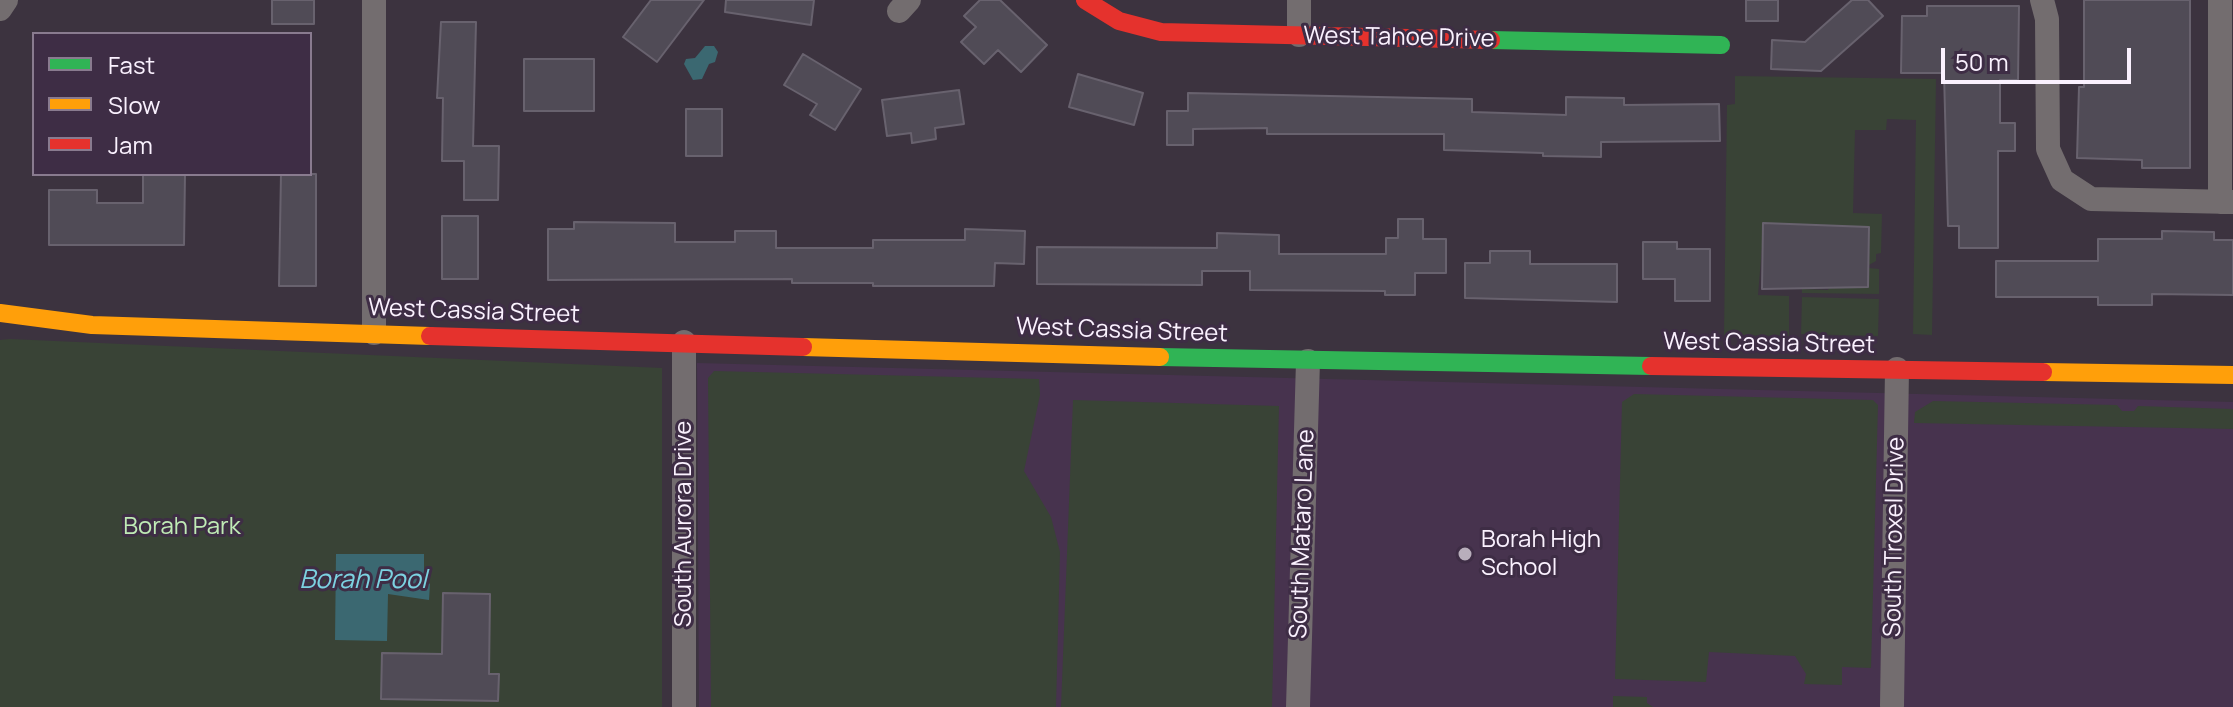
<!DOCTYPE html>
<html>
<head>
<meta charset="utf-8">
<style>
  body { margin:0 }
  #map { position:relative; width:2233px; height:707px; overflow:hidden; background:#3c333f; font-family:Manrope,sans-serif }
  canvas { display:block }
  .legend { position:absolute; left:32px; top:32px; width:280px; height:144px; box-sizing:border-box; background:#3e2d45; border:2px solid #897b8f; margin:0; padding:10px 14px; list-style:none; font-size:24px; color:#faf1fe }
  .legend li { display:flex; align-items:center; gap:16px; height:40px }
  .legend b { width:40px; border:2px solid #897b8f }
  .scale { position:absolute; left:1941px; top:48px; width:190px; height:36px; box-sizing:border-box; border:4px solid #faf1fe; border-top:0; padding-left:10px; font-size:24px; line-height:28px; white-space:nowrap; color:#faf1fe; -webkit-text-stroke:6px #3e2d45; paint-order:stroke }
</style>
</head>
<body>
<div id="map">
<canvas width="2233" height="707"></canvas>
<ul class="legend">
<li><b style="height:10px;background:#30b455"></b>Fast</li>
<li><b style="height:10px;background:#ff9f0a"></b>Slow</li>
<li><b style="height:10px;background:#e5322d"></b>Jam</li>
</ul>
<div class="scale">50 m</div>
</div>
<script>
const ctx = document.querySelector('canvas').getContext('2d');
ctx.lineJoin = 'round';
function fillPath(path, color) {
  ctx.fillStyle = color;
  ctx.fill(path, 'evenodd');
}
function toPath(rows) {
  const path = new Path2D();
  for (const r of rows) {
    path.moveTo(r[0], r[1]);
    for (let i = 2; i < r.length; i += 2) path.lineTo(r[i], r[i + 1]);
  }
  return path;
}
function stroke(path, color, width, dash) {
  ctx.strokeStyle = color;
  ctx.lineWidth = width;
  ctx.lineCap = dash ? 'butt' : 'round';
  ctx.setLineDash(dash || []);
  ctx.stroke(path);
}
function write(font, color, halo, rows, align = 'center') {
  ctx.font = font + ' Manrope,sans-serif';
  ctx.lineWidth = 6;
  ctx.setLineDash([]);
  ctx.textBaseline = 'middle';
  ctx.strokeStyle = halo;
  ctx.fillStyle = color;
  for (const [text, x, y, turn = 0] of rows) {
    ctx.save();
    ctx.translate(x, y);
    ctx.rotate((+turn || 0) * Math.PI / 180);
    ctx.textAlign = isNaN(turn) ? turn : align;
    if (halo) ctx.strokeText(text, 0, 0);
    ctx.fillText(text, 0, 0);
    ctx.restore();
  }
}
const built = toPath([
  [697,363,2233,402,2233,707,699,707]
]);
const green = toPath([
  [1735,76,1936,79,1932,335,1913,334,1916,120,1887,119,1886,130,1855,130,1853,213,1882,214,1881,253,1876,254,1876,261,1869,265,1869,227,1764,223,1758,295,1789,296,1789,336,1724,335,1727,105,1735,104],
  [1869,268,1879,269,1879,294,1802,293,1802,289,1828,290,1829,287,1868,287],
  [1802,297,1879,299,1878,336,1801,334],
  [10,339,662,368,662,707,0,707,0,340],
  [714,371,1039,379,1040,395,1024,471,1051,517,1060,552,1056,707,711,707,708,378],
  [1634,394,1873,400,1878,405,1871,668,1842,667,1842,685,1804,684,1806,674,1795,656,1709,652,1706,682,1615,679,1622,402],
  [1073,400,1279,406,1272,707,1061,707],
  [1933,401,2117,405,2122,411,2134,411,2138,406,2233,409,2233,429,1914,423,1915,412],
  [1613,696,1647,697,1647,703,1653,707,1613,707]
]);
const water = toPath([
  [705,46,714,46,718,52,715,62,709,64,702,79,693,80,684,64,686,59,695,58],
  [336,554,424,554,424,579,430,584,429,600,388,594,387,641,335,640]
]);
const building = toPath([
  [272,0,314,0,314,24,272,24,272,0],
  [651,0,704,0,657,62,623,37,651,0],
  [726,0,814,0,811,25,725,12,726,0],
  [980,0,1000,0,1047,45,1021,72,998,50,984,64,961,42,976,27,964,16,980,0],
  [1746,0,1778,0,1778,21,1746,21,1746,0],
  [1852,0,1868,0,1883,16,1821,71,1771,69,1772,40,1805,42,1852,0],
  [2084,0,2190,0,2190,168,2142,168,2142,160,2077,158,2079,87,2084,87,2084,0],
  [1927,6,2019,6,2018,80,2000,80,2000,123,2015,123,2015,151,1998,151,1998,248,1959,248,1959,226,1948,226,1944,73,1901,73,1902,16,1927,16,1927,6],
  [441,22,476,22,473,146,499,146,498,200,464,200,464,161,442,161,443,98,437,98,441,22],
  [803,54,861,89,835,130,810,115,817,104,784,85,803,54],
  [524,59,594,59,594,111,524,111,524,59],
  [1078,74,1143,93,1134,125,1069,107,1078,74],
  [959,90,964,124,935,128,936,139,912,143,911,133,887,136,882,100,959,90],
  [1188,93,1472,99,1472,112,1566,115,1566,97,1624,98,1624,105,1719,104,1720,141,1601,142,1601,157,1543,156,1543,153,1444,150,1444,134,1267,134,1267,128,1193,129,1193,145,1167,145,1167,111,1188,111,1188,93],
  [686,109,722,109,722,156,686,156,686,109],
  [143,174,185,174,184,245,49,245,49,190,97,190,97,203,143,203,143,174],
  [281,174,316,174,316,286,279,286,281,174],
  [442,216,478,216,478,279,442,279,442,216],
  [1398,219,1423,219,1423,239,1446,239,1446,273,1415,273,1415,295,1385,295,1385,291,1250,290,1250,271,1202,271,1202,285,1037,284,1037,247,1217,248,1217,233,1279,235,1279,254,1386,254,1386,238,1398,238,1398,219],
  [574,222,675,223,675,242,735,242,735,231,776,231,776,248,873,248,873,240,965,240,965,229,1025,231,1024,264,995,263,994,286,873,286,873,283,792,283,792,279,548,280,548,229,574,229,574,222],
  [1763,223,1869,227,1868,287,1762,289,1763,223],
  [2162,231,2214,232,2214,240,2233,240,2233,295,2152,294,2152,305,2098,305,2098,297,1996,297,1996,261,2098,261,2098,239,2162,239,2162,231],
  [1643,242,1677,242,1677,249,1710,249,1710,301,1675,301,1675,279,1643,279,1643,242],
  [1490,251,1530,251,1530,264,1617,264,1617,302,1465,298,1465,263,1490,263,1490,251],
  [443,593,490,594,489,674,499,674,498,701,381,699,382,653,442,654,443,593]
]);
const street = toPath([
  [2042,0,2047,19,2048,149,2062,180,2091,199,2233,202],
  [0,9,6,0],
  [899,11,909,0],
  [1299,35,1299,0],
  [2220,202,2220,0],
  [374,333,374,0],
  [684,342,684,707],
  [1892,705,1897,369],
  [1298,707,1308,361]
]);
const fast = toPath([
  [1491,40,1721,45],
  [1160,357,1651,366]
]);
const slow = toPath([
  [0,313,92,325,430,336],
  [803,347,1160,357],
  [2043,372,2233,375]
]);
const jam = toPath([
  [1085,0,1119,21,1161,32,1491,40],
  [430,336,803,347],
  [1651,366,2043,372]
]);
const markers = [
  [1465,554,8,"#b8aebb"]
];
const streetNames = [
  ["West Tahoe Drive",1399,38,1],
  ["West Cassia Street",474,312,2],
  ["West Cassia Street",1122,331,2],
  ["West Cassia Street",1769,344,1],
  ["South Aurora Drive",684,524,-90],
  ["South Mataro Lane",1303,534,-88],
  ["South Troxel Drive",1895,537,-89]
];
const parkNames = [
  ["Borah Park",182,527]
];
const poiNames = [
  ["Borah High",1481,540],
  ["School",1481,568]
];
const waterNames = [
  ["Borah Pool",363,581]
];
fillPath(built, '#47334e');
fillPath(green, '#394336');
fillPath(water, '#3b6871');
fillPath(building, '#504b56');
stroke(building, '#68626e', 2);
stroke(street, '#736d6f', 24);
stroke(fast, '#30b455', 18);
stroke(slow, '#ff9f0a', 18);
stroke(jam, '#e5322d', 18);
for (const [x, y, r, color] of markers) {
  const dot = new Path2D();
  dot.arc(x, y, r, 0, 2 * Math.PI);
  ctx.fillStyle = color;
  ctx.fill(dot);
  stroke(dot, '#3e2d45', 3);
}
write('24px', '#faf1fe', '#3e2d45', streetNames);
write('24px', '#bfebb5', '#3e2d45', parkNames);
write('24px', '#faf1fe', '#3e2d45', poiNames, 'left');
write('italic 26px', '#7cd2e0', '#3e2d45', waterNames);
</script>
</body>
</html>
